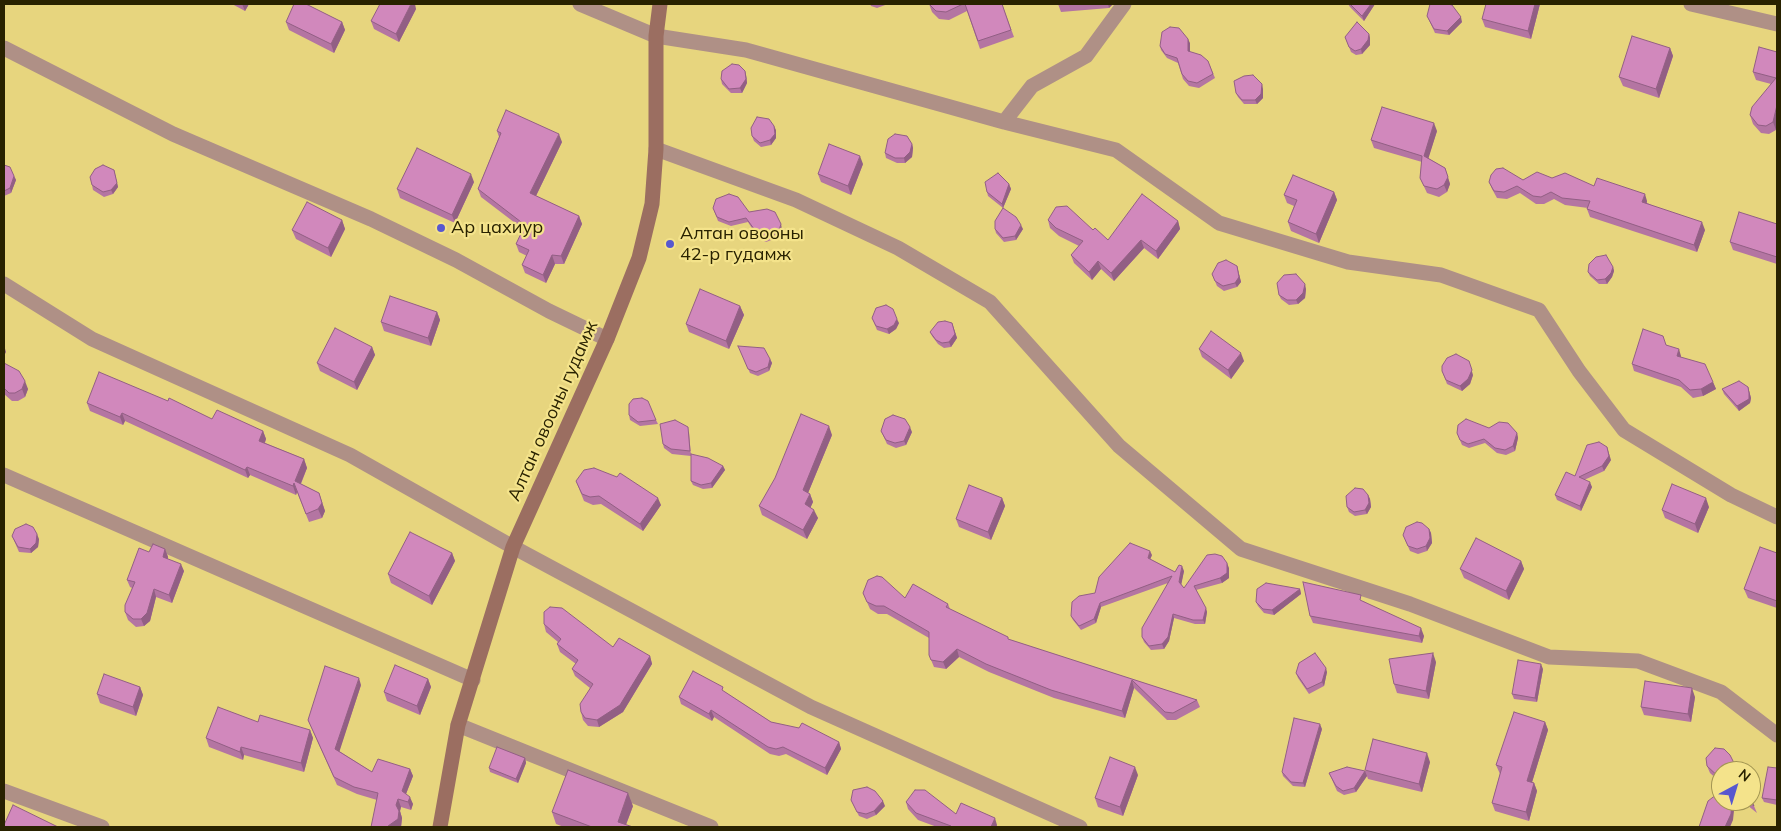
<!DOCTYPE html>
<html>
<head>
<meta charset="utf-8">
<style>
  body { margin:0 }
  #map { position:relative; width:1781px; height:831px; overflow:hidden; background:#e7d57e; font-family:Mulish,sans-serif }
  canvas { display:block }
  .frame { position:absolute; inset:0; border:5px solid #292200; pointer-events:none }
  .north { position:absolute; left:1711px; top:761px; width:50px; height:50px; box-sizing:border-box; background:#f4e38b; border:1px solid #a39653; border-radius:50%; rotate:39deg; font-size:14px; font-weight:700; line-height:20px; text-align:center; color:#292200 }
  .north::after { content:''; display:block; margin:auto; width:18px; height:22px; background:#5758cf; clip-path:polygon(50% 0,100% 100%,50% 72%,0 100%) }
</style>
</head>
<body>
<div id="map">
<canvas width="1781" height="831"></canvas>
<div class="frame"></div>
<div class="north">N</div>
</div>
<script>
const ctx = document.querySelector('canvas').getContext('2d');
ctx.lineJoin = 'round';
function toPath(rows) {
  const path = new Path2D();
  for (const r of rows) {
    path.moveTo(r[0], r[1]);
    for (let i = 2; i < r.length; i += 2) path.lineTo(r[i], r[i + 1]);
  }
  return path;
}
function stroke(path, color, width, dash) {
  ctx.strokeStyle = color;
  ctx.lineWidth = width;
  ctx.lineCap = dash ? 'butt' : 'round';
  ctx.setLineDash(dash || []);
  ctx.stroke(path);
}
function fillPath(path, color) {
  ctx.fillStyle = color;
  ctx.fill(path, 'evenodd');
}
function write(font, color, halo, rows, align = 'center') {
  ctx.font = font + ' Mulish,sans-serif';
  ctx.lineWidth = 4.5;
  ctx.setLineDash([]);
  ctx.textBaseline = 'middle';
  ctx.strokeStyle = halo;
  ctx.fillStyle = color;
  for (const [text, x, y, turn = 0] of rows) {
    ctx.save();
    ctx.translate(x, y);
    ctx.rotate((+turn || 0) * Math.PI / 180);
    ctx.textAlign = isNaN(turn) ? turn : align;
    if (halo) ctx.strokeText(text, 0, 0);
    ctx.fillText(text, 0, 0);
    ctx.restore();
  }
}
const street = toPath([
  [580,4,656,36,746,50,1004,122,1116,150,1219,223,1348,262,1441,275,1539,310,1579,371,1624,430,1731,495,1777,517],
  [1691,4,1777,24],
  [4,48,173,134,371,219,456,260,549,311,607,339],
  [1004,122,1032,86,1086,56,1124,4],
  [656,149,796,200,898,248,990,302,1119,446,1241,549,1410,604,1549,657,1638,661,1721,692,1777,735],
  [4,284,92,339,350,455,513,547,811,707,1080,827],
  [4,475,473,680],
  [458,725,711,827],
  [4,791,102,827]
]);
const secondary = toPath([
  [440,827,458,725,513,547,607,339,639,258,652,204,656,149,656,36,660,4]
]);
const wall = toPath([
  [232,4,249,4,245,11],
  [870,4,888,4,877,8,871,6],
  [929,4,1002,4,1014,37,980,49,967,11,949,20,939,19,932,12],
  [1058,4,1113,4,1109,8,1061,12],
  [1348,4,1375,4,1364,21,1350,7],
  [1540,4,1531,39,1485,27,1482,19],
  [416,9,399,42,374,29,371,21],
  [1427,16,1462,22,1449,35,1435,33],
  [286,22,342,22,345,30,334,53,289,30],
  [1369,34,1370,38,1370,45,1362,54,1356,55,1351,52,1345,37],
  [1190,43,1190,52,1208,61,1215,78,1199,88,1189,86,1183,79,1178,63,1167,58,1161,50,1160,46],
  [1670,48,1673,56,1659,98,1623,86,1619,77],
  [1777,52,1776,130,1769,134,1761,133,1753,124,1750,115,1771,84,1756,80,1753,72],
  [746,75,747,83,742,93,731,93,722,84,721,79],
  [1263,89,1263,98,1257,104,1244,104,1238,97,1236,93],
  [776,130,776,138,771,145,761,147,754,141,752,136],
  [497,131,562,142,536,196,579,216,582,224,564,264,555,264,546,283,525,273,522,265,527,256,519,252,516,244,523,229,481,197,478,189,499,137],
  [1437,131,1428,158,1445,168,1450,184,1447,192,1439,197,1427,193,1420,178,1422,162,1374,148,1371,140],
  [912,144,913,148,912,157,905,163,897,163,886,158,885,153],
  [863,164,851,195,821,182,818,174],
  [4,165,14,176,16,180,11,193,4,196],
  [114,170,118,187,113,194,104,197,93,190,92,185],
  [1552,178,1594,186,1647,201,1647,203,1705,230,1697,252,1590,217,1587,209,1588,208,1565,205,1554,199,1544,204,1536,204,1520,193,1507,199,1497,198,1492,189,1489,182],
  [474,182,455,223,400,198,397,189],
  [1009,184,1011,189,1003,208,988,196,987,192],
  [1334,192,1337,200,1319,243,1291,231,1288,222,1294,206,1287,203,1284,195],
  [713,208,749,212,782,229,779,237,766,242,758,238,748,222,731,226,718,221],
  [342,220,345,229,331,257,296,239,292,230],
  [1048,220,1108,240,1178,221,1180,229,1158,259,1144,248,1114,281,1101,269,1092,280,1074,263,1071,255,1079,246,1059,236,1050,228],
  [1777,224,1777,264,1733,250,1730,242],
  [995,229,1023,229,1016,240,1004,242,996,233],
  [1237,266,1241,282,1237,287,1224,291,1217,286,1212,274],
  [1613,267,1614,271,1612,277,1607,284,1599,284,1590,276,1588,272],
  [1306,289,1305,298,1298,304,1289,305,1281,299,1279,295],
  [740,306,744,315,729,349,689,332,686,324],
  [437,312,440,320,431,346,384,331,381,322],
  [872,318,899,323,896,329,889,334,877,330],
  [952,323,957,338,951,347,944,348,938,344,932,336,930,332],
  [1666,345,1681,356,1681,357,1713,382,1716,389,1703,396,1693,398,1681,387,1634,371,1632,364],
  [372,347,375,355,357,390,320,371,317,363],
  [1199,349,1244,361,1231,379,1202,357],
  [740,350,770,359,772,363,769,371,758,376,750,373],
  [4,363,28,389,25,397,18,401,12,401,4,394],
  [1442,371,1473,375,1470,384,1462,391,1447,384],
  [1748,387,1751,398,1750,403,1739,411,1724,394,1722,389],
  [87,403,212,419,263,431,266,439,265,443,304,459,307,468,301,484,319,493,325,511,322,518,309,522,297,492,296,495,250,475,248,478,125,421,123,425,90,411],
  [629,415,656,420,658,424,640,426,630,420],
  [1489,428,1517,433,1518,438,1515,451,1506,455,1497,453,1485,443,1469,448,1462,445,1457,433],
  [881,431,912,432,906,445,896,448,887,444],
  [689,432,691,456,672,454,664,448,663,444],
  [832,435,808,493,810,494,813,502,810,508,818,518,807,539,762,515,759,506],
  [1611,460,1604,471,1584,480,1592,487,1581,511,1557,500,1555,495,1575,476],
  [723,466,725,470,712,488,703,489,693,485,691,481],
  [576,481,661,505,643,531,601,504,593,505,584,501],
  [1368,495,1370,499,1371,507,1367,514,1355,516,1349,512,1347,507],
  [1002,498,1005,506,991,540,959,527,956,519],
  [1709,507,1698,533,1665,518,1662,510],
  [1429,529,1431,533,1432,543,1427,551,1418,554,1410,551,1403,535],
  [12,536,39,539,38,547,31,553,19,552],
  [165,549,168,557,168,559,184,571,172,603,156,597,150,621,144,626,136,627,128,620,125,612,132,588,130,587,127,580,149,552],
  [452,553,455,561,432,605,391,583,388,574],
  [1777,553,1777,608,1748,598,1744,589],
  [1152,555,1150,559,1175,572,1184,571,1181,584,1184,588,1229,568,1229,578,1222,583,1196,590,1207,612,1205,624,1195,624,1174,618,1169,641,1164,649,1151,650,1144,642,1142,637,1168,583,1101,607,1096,623,1081,630,1073,620,1071,616,1095,593],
  [1521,561,1524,569,1509,600,1464,578,1460,569],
  [1300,589,1301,594,1274,615,1264,613,1258,606,1256,602],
  [863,593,948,604,950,609,1009,640,1197,700,1200,707,1176,720,1167,720,1134,688,1125,718,1054,698,989,672,959,657,946,669,934,667,929,655,929,638,887,614,878,614,870,609],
  [1363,601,1424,636,1422,643,1313,623,1310,616],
  [544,624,613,647,650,656,652,664,623,712,599,727,588,726,583,720,581,712,590,688,575,676,572,669,576,664,560,652,557,644,558,642,546,632],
  [1436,662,1429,699,1397,693,1394,684],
  [1543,669,1537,702,1514,699,1512,694],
  [1327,672,1324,686,1309,694,1298,678,1296,673],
  [428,679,431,687,420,715,387,701,384,692],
  [361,685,339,751,372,772,410,769,413,776,406,794,413,804,411,810,401,807,400,811,402,818,401,827,377,800,357,794,337,785,308,720],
  [140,687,143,695,136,716,100,703,97,694],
  [725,692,771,722,839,742,841,749,827,775,786,754,779,756,770,754,714,717,712,721,681,704,679,697],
  [1695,697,1691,722,1644,715,1641,707],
  [258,722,310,730,313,738,304,772,244,755,243,760,209,747,206,738],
  [1545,722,1548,730,1532,782,1534,783,1537,791,1529,821,1495,811,1492,803,1500,774,1496,765],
  [1322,729,1305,787,1293,786,1283,776,1282,772],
  [525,758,526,763,518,783,490,772,489,768],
  [1430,762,1422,792,1368,779,1367,776,1356,792,1344,795,1337,791,1329,773,1365,771],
  [1707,766,1721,771,1721,783,1710,773],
  [1777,768,1777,805,1764,802,1762,798],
  [1138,775,1123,816,1098,807,1095,798],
  [851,800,885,806,876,815,867,819,859,816],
  [1742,801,1751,801,1754,806,1757,813],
  [906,802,956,814,997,825,996,827,937,827,918,820,908,809],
  [633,806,626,825,633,827,564,827,556,824,552,812]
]);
const shadedWall = toPath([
  [242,4,249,4,245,11],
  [411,4,415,4,416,9,399,42,396,34],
  [1108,4,1113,4,1109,8],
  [1371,4,1375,4,1364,21,1362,16],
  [1535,4,1540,4,1531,39,1528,31],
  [1461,17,1462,22,1449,35,1447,31],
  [342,22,345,30,334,53,331,44],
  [1369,34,1370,38,1370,45,1362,54,1361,49],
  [1188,39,1190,43,1190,55,1188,51],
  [1670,48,1673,56,1659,98,1656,89],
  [745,71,746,75,747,83,742,93,740,88],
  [1262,84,1263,89,1263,98,1257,104,1255,100],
  [1777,105,1777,124,1776,130,1773,122],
  [1434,123,1437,131,1427,163,1424,156],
  [774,126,776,130,776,138,771,145,770,140],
  [559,134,562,142,533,202,530,193],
  [912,144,913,148,912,157,905,163,904,158],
  [860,156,863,164,851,195,848,186],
  [1445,168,1450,184,1447,192,1444,185],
  [114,170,118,187,113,194,111,190],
  [471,174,474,182,455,223,452,215],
  [14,176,16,180,11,193,10,188],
  [1009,184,1011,189,1003,208,1002,204],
  [1334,192,1337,200,1319,243,1316,234],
  [1645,194,1647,201,1645,209,1642,202],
  [579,216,582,224,564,264,561,256],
  [342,220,345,229,331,257,328,248],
  [1178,221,1180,229,1158,259,1156,251],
  [1702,222,1705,230,1697,252,1694,245],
  [781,224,782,229,779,237,778,233],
  [1021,225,1023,229,1016,240,1015,236],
  [1141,240,1144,248,1114,281,1111,273],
  [552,255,555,264,546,283,543,275],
  [1098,261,1101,269,1092,280,1089,272],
  [1237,266,1241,282,1237,287,1235,283],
  [1613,267,1614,271,1612,277,1607,284,1605,279],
  [1305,284,1306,289,1305,298,1298,304,1296,300],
  [740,306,744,315,729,349,726,341],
  [437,312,440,320,431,346,428,338],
  [897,319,899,323,896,329,889,334,887,329],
  [952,323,957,338,951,347,949,342],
  [4,345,6,352,4,356],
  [372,347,375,355,357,390,354,382],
  [1679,349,1681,356,1679,363,1677,356],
  [1241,353,1244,361,1231,379,1228,370],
  [770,359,772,363,769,371,768,367],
  [1469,361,1473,375,1470,384,1462,391,1460,386],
  [25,381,28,389,25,397,22,389],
  [1713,382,1716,389,1703,396,1701,389],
  [1748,387,1751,398,1750,403,1739,411,1737,406],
  [122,413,125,421,123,425,120,417],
  [829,426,832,435,806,498,803,490],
  [910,427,912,432,906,445,904,441],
  [263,431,266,439,262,449,259,441],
  [1517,433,1518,438,1515,451,1513,446],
  [1607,447,1611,460,1604,471,1602,466],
  [304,459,307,468,298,490,295,481],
  [723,466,725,470,712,488,711,483],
  [247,467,250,475,248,478,245,470],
  [1590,482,1592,487,1581,511,1580,506],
  [294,483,297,492,296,495,293,486],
  [319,493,325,511,322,518,318,509],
  [810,494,813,502,808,513,805,504],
  [1368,495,1370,499,1371,507,1367,514,1365,510],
  [658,498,661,505,643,531,640,524],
  [1002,498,1005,506,991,540,988,532],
  [1706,498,1709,507,1698,533,1695,524],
  [814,510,818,518,807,539,803,530],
  [1429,529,1431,533,1432,543,1427,551,1426,546],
  [37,534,39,539,38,547,31,553,30,549],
  [165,549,168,557,166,565,163,557],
  [1150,551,1152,555,1149,562,1148,558],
  [452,553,455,561,432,605,429,596],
  [1521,561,1524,569,1509,600,1506,591],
  [1227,563,1229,568,1229,578,1222,583,1220,578],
  [181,564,184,571,172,603,169,595],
  [1182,566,1184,571,1181,586,1179,582],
  [154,589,156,597,150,621,144,626,141,619],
  [1300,589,1301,594,1274,615,1272,610],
  [1100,603,1101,607,1096,623,1094,619],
  [1206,608,1207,612,1205,624,1203,620],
  [1173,614,1174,618,1169,641,1164,649,1162,644],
  [1421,628,1424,636,1422,643,1419,636],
  [957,649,959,657,946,669,943,662],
  [1433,653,1436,662,1429,699,1426,691],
  [650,656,652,664,623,712,599,727,597,720],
  [1541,664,1543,669,1537,702,1535,698],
  [1326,668,1327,672,1324,686,1322,682],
  [359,678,361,685,338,756,335,749],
  [428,679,431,687,420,715,417,706],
  [1132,680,1134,688,1125,718,1122,711],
  [140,687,143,695,136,716,133,707],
  [1692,688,1695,697,1691,722,1688,714],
  [711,710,714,717,712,721,709,714],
  [1545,722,1548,730,1530,789,1527,781],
  [1320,724,1322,729,1305,787,1303,783],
  [310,730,313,738,304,772,301,763],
  [839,742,841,749,827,775,825,768],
  [241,747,244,755,243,760,240,752],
  [1427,753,1430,762,1422,792,1419,784],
  [525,758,526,763,518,783,516,779],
  [1135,767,1138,775,1123,816,1120,807],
  [410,769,413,776,404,799,402,791],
  [1365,771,1367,776,1356,792,1354,788],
  [1534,783,1537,791,1529,821,1526,812],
  [628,793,633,806,625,827,618,822],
  [410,797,413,804,411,810,408,802],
  [398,799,401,807,400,811,402,818,401,827,388,827],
  [883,801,885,806,876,815,874,811],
  [1732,801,1735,801,1733,820,1730,827,1725,827],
  [995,818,997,825,996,827,991,827]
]);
const building = toPath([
  [294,4,306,4,342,22,331,44,286,22,294,4],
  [380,4,411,4,396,34,371,21,380,4],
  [929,4,963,4,946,12,936,11,929,4],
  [965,4,1002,4,1011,30,978,41,965,4],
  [1350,4,1371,4,1362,16,1350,4],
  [1430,4,1448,4,1452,5,1461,17,1447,31,1434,29,1427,16,1430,4],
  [1486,4,1535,4,1528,31,1482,19,1486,4],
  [1357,22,1369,34,1368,40,1361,49,1355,51,1349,47,1345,37,1357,22],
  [1170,27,1179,28,1188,39,1188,51,1201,55,1208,61,1213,74,1197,83,1188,81,1182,74,1177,58,1165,54,1160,46,1162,32,1170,27],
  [1632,36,1670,48,1656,89,1619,77,1632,36],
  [1759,47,1777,52,1777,105,1773,122,1766,126,1758,125,1750,115,1752,107,1776,78,1753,72,1759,47],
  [732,64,739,65,745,71,746,79,740,88,729,89,721,79,722,71,732,64],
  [1253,75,1262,84,1261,94,1255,100,1242,100,1236,93,1234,81,1244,76,1253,75],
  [1382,107,1434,123,1424,156,1445,168,1448,177,1444,185,1437,189,1424,186,1420,178,1422,156,1371,140,1382,107],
  [506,110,559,134,530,193,579,216,561,256,552,255,543,275,522,265,529,250,516,244,525,225,478,189,501,133,497,131,506,110],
  [757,117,769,119,774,126,775,134,770,140,760,143,752,136,751,128,757,117],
  [895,134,907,136,912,144,910,152,904,158,895,158,885,153,888,139,895,134],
  [829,144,860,156,848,186,818,174,829,144],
  [417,148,471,174,452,215,397,189,417,148],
  [4,165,10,167,14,176,10,188,4,191,4,165],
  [103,165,114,170,117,183,111,190,103,192,92,185,90,177,95,169,103,165],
  [1503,168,1523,180,1537,172,1552,178,1565,173,1594,186,1597,178,1645,194,1642,202,1702,222,1694,245,1587,209,1590,201,1562,198,1551,192,1541,197,1533,196,1517,186,1504,192,1494,191,1489,182,1491,175,1496,169,1503,168],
  [998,173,1009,184,1002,204,987,192,985,182,998,173],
  [1293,175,1334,192,1316,234,1288,222,1297,200,1284,195,1293,175],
  [729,194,738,197,749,212,767,209,775,212,781,224,778,233,765,237,757,233,746,218,729,222,717,217,713,208,716,199,729,194],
  [1142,194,1178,221,1156,251,1141,240,1111,273,1098,261,1089,272,1071,255,1083,241,1056,228,1048,220,1056,207,1067,206,1093,230,1095,228,1108,240,1142,194],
  [307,202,342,220,328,248,292,230,307,202],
  [1003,208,1016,217,1021,225,1015,236,1003,238,995,229,995,221,1003,208],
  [1739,212,1777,224,1777,257,1730,242,1739,212],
  [1606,255,1613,267,1611,273,1605,279,1597,280,1588,272,1589,264,1596,257,1606,255],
  [1226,260,1237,266,1239,277,1235,283,1223,286,1215,281,1212,274,1218,263,1226,260],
  [1296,274,1305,284,1303,293,1296,300,1287,300,1279,295,1277,283,1284,275,1296,274],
  [700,289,740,306,726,341,686,324,700,289],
  [390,296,437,312,428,338,381,322,390,296],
  [886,305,893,309,897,319,894,325,887,329,876,326,872,318,876,308,886,305],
  [945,321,952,323,955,334,949,342,942,343,936,340,930,332,938,322,945,321],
  [335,328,372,347,354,382,317,363,335,328],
  [1643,329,1663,336,1666,345,1679,349,1677,356,1705,364,1713,382,1701,389,1690,390,1679,380,1632,364,1643,329],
  [1211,331,1241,353,1228,370,1199,349,1211,331],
  [738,346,764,348,770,359,768,367,756,372,748,369,738,346],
  [1456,354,1469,361,1472,370,1468,379,1460,386,1446,380,1442,371,1442,366,1447,358,1456,354],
  [4,363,19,371,25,381,22,389,15,393,9,393,4,388,4,363],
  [99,372,168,401,169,398,212,419,217,410,263,431,259,441,304,459,295,481,319,493,322,503,318,509,306,514,294,483,293,486,247,467,245,470,122,413,120,417,87,403,99,372],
  [1739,381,1748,387,1749,393,1749,399,1737,406,1722,389,1739,381],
  [642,398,648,401,656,420,638,422,629,415,629,404,633,399,642,398],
  [801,414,829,426,803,490,810,494,805,504,814,510,803,530,759,506,775,478,801,414],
  [893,415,905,419,910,427,904,441,895,443,886,440,881,431,885,419,893,415],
  [1466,419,1489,428,1499,422,1508,423,1517,433,1513,446,1505,450,1495,448,1484,439,1468,444,1460,440,1457,433,1458,425,1466,419],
  [675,420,688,427,690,451,671,449,663,444,660,424,675,420],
  [1599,442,1607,447,1609,456,1602,466,1579,477,1590,482,1580,506,1555,495,1566,472,1575,476,1587,445,1599,442],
  [691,454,708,458,723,466,711,483,701,485,691,481,691,454],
  [594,468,617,477,620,473,658,498,640,524,599,496,590,497,582,494,576,481,584,470,594,468],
  [1672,484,1706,498,1695,524,1662,510,1672,484],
  [969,485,1002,498,988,532,956,519,969,485],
  [1355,488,1363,489,1368,495,1369,503,1365,510,1354,512,1347,507,1346,496,1355,488],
  [1417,522,1422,523,1429,529,1430,538,1426,546,1417,549,1408,546,1403,535,1406,527,1417,522],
  [26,524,33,527,37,534,36,543,30,549,18,547,12,536,15,529,26,524],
  [410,532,452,553,429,596,388,574,410,532],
  [1476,538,1521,561,1506,591,1460,569,1476,538],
  [1130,543,1150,551,1148,558,1175,572,1179,565,1182,566,1179,582,1184,588,1207,555,1215,554,1222,556,1227,563,1227,573,1220,578,1194,586,1206,608,1203,620,1193,620,1173,614,1168,637,1162,644,1149,646,1142,637,1142,628,1172,576,1100,603,1094,619,1079,626,1071,616,1072,602,1079,596,1095,593,1099,577,1130,543],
  [153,544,165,549,163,557,181,564,169,595,154,589,147,613,141,619,133,619,125,612,125,605,135,582,127,580,139,548,149,552,153,544],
  [1760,547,1777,553,1777,601,1744,589,1760,547],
  [877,576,882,577,905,598,913,584,948,604,946,607,1008,637,1008,639,1197,700,1173,713,1165,712,1132,680,1122,711,1051,690,986,664,957,649,943,662,931,660,929,655,929,632,884,606,876,606,867,602,863,593,868,580,877,576],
  [1303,582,1361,595,1360,600,1421,628,1419,636,1310,616,1303,582],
  [1266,583,1300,589,1272,610,1263,609,1256,602,1257,589,1266,583],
  [550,607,562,608,613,647,619,638,650,656,620,705,597,720,585,718,581,712,580,704,593,684,572,669,578,660,557,644,561,639,544,624,544,612,550,607],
  [1315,653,1326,668,1322,682,1307,689,1296,673,1299,663,1315,653],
  [1433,653,1426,691,1394,684,1389,659,1433,653],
  [1518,660,1541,664,1535,698,1512,694,1518,660],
  [395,665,428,679,417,706,384,692,395,665],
  [325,666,359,678,335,749,372,772,378,759,410,769,402,791,410,797,408,802,398,799,396,805,399,811,398,819,388,826,388,827,371,827,378,793,354,787,334,777,308,720,325,666],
  [693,671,723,687,722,690,771,722,799,728,802,723,839,742,825,768,783,747,776,749,768,747,711,710,709,714,679,697,693,671],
  [104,674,140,687,133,707,97,694,104,674],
  [1645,681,1692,688,1688,714,1641,707,1645,681],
  [218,707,258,722,260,715,310,730,301,763,241,747,240,752,206,738,218,707],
  [1514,712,1545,722,1527,781,1534,783,1526,812,1492,803,1502,767,1496,765,1514,712],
  [1294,718,1320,724,1303,783,1291,782,1282,772,1294,718],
  [1373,739,1427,753,1419,784,1365,770,1373,739],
  [497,747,525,758,516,779,489,768,497,747],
  [1715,748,1724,749,1730,755,1738,771,1721,771,1721,779,1707,766,1706,758,1715,748],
  [1110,757,1135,767,1120,807,1095,798,1110,757],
  [1347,767,1365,771,1354,788,1343,791,1336,786,1329,773,1347,767],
  [1768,767,1777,768,1777,800,1762,798,1768,767],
  [568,770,628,793,618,822,633,827,592,827,552,812,568,770],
  [867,787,875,791,883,801,874,811,866,814,857,812,851,800,853,790,867,787],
  [915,790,925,790,956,814,961,803,995,818,991,827,950,827,951,826,916,813,906,802,915,790],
  [1721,791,1721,801,1732,801,1731,814,1725,827,1699,827,1708,801,1721,791],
  [1751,799,1754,806,1748,801,1751,801,1751,799],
  [13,805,58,827,4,827,4,825,13,805]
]);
const markers = [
  [441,228,5,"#5758cf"],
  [670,244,5,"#5758cf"]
];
const poiNames = [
  ["Ар цахиур",451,228],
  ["Алтан овооны",680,234],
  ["42-р гудамж",680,255]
];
const streetNames = [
  ["Алтан овооны гудамж",553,411,-66]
];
stroke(street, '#af9086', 15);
stroke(secondary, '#9b6e61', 15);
fillPath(wall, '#b475a2');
fillPath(shadedWall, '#925f84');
fillPath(building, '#d188bc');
stroke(building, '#925f84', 1);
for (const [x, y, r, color] of markers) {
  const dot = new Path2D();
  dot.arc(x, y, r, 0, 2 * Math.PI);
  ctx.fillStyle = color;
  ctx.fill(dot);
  stroke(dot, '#f4e38b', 2);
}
write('18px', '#292200', '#f4e38b', poiNames, 'left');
write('18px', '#292200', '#f4e38b', streetNames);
</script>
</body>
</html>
